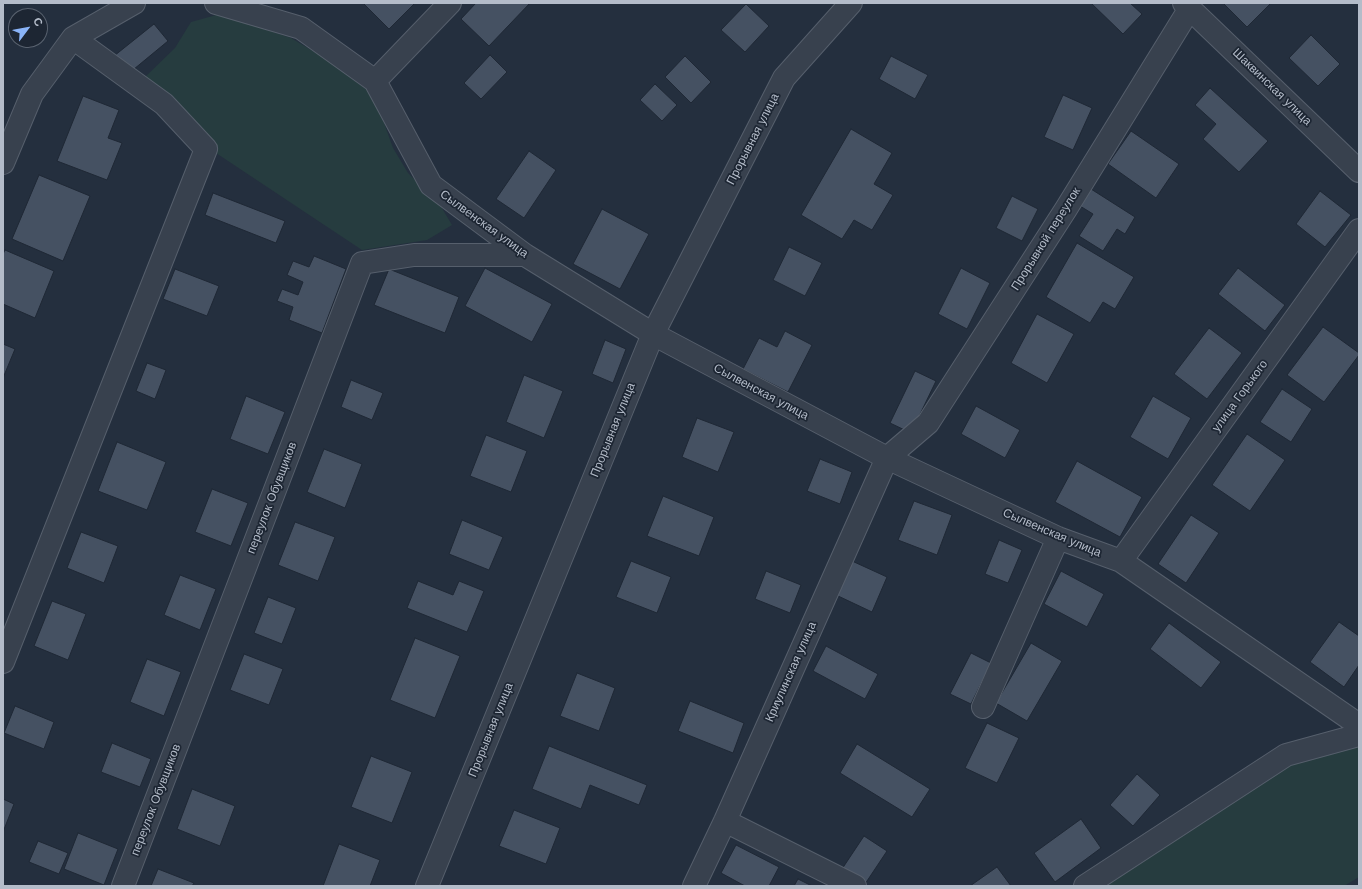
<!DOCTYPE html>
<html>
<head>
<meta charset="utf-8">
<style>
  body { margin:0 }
  #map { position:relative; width:1362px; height:889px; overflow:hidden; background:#242f3e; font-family:"Work Sans",sans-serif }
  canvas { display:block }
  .frame { position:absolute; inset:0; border:4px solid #b4bcc9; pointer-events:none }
  .north { position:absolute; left:8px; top:8px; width:40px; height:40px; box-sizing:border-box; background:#1d2633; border:1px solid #59626f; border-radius:50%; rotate:58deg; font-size:11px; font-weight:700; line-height:16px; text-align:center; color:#b4bcc9 }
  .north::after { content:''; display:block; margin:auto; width:14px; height:18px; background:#8ab4f8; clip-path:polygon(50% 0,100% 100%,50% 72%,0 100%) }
</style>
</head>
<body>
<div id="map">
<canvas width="1362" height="889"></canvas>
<div class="frame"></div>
<div class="north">С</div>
</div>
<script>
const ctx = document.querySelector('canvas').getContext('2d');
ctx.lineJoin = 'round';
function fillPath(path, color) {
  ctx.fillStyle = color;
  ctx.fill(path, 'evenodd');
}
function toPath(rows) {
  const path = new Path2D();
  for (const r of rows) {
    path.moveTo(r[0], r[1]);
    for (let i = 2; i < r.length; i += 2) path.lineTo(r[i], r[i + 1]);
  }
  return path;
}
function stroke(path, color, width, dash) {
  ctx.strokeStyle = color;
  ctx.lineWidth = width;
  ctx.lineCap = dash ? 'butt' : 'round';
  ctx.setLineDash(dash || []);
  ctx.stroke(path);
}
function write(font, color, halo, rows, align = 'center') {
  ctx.font = font + ' "Work Sans",sans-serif';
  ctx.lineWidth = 3.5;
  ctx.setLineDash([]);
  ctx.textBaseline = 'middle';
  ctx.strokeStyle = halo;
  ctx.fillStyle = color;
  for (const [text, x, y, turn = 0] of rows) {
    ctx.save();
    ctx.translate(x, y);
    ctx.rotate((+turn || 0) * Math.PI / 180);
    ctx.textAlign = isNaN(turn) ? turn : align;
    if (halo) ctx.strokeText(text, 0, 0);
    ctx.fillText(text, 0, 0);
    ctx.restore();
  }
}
const green = toPath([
  [220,14,291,38,323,57,374,95,393,148,408,173,440,205,452,225,427,240,362,250,213,151,186,111,144,78,175,48,191,22],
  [1359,741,1359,877,1344,886,1100,886,1293,762]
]);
const building = toPath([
  [363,3,415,3,389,29,363,3],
  [476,3,530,3,489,46,461,19,476,3],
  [1091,3,1130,3,1142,14,1123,34,1091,3],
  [1223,3,1271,3,1247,27,1223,3],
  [746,4,769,26,745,52,721,30,746,4],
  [154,24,168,41,128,74,114,56,154,24],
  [1311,35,1340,64,1318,86,1289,58,1311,35],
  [490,55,507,72,481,99,464,83,490,55],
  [685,56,711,82,691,103,665,77,685,56],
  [891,56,928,75,915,99,879,79,891,56],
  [655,84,677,105,662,121,640,100,655,84],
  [1210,88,1268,141,1239,172,1203,139,1216,124,1195,105,1210,88],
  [1063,95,1092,108,1073,150,1044,137,1063,95],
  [83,96,119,110,108,138,122,143,107,180,57,161,83,96],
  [851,129,892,153,874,184,893,195,872,230,854,220,842,239,801,215,851,129],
  [1131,131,1179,164,1156,198,1108,164,1131,131],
  [529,151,556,170,524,218,496,199,529,151],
  [39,175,90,196,63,261,12,239,39,175],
  [1091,189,1135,217,1125,234,1117,229,1103,251,1079,236,1093,214,1080,206,1091,189],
  [1320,191,1351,215,1325,247,1296,224,1320,191],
  [213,193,285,221,276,243,205,215,213,193],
  [1012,196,1038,209,1022,241,996,228,1012,196],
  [602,209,649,234,620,289,573,264,602,209],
  [1077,243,1134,277,1115,309,1103,302,1090,323,1046,297,1077,243],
  [789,247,822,263,805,296,773,280,789,247],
  [5,250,54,271,35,318,3,304,3,254,5,250],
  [314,256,346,269,322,333,289,320,293,307,277,301,282,289,298,295,303,282,287,275,293,261,309,267,314,256],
  [485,268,552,304,532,342,465,306,485,268],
  [961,268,990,283,967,329,938,314,961,268],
  [1238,268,1285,305,1265,331,1218,294,1238,268],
  [175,269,219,286,207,316,163,299,175,269],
  [389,269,459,297,445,333,374,305,389,269],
  [1037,314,1074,334,1047,383,1011,363,1037,314],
  [1323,327,1359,353,1359,355,1324,402,1287,375,1323,327],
  [1209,328,1242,353,1207,399,1174,374,1209,328],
  [785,331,812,345,788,392,743,369,759,338,777,347,785,331],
  [605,340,626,349,613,383,592,374,605,340],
  [3,344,15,349,3,378,3,344],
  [147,363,166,370,155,399,136,391,147,363],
  [915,371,936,381,911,433,890,423,915,371],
  [524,375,563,391,544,438,506,422,524,375],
  [351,380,383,393,372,420,341,407,351,380],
  [1282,389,1312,409,1291,442,1260,422,1282,389],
  [246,396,285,412,268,454,230,439,246,396],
  [1153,396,1191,418,1168,459,1130,437,1153,396],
  [976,406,1020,430,1005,458,961,434,976,406],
  [697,418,734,432,718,472,682,457,697,418],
  [1247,434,1285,460,1250,511,1212,485,1247,434],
  [486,435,527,451,511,492,470,476,486,435],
  [117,442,166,462,147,510,98,491,117,442],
  [324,449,362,464,345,508,307,492,324,449],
  [820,459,852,472,840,504,807,491,820,459],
  [1077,461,1142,497,1120,537,1055,502,1077,461],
  [212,489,248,503,231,546,195,532,212,489],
  [663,496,714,517,699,556,647,536,663,496],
  [914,501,952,515,937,555,898,540,914,501],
  [1191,515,1219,533,1186,583,1158,564,1191,515],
  [462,520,503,537,489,570,449,554,462,520],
  [295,522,335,537,318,581,278,565,295,522],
  [81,532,118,546,104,583,67,568,81,532],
  [999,540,1022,550,1008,583,985,574,999,540],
  [631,561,671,577,657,613,616,597,631,561],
  [852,561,887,577,872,612,836,595,852,561],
  [766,571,801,585,790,613,755,599,766,571],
  [1061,571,1104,594,1087,627,1044,604,1061,571],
  [180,575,216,589,200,630,164,615,180,575],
  [418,581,453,595,459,581,484,591,467,632,407,608,418,581],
  [268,597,296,608,282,644,254,633,268,597],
  [52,601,86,614,68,660,34,646,52,601],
  [1339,622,1359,636,1359,665,1344,687,1310,662,1339,622],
  [1169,623,1221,662,1201,688,1150,649,1169,623],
  [415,638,460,656,435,718,390,700,415,638],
  [1031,643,1062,661,1027,721,996,703,1031,643],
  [826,646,878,674,865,699,813,671,826,646],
  [971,653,991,663,971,704,950,694,971,653],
  [244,654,283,669,269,705,230,690,244,654],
  [147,659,181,672,164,716,130,702,147,659],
  [577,673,615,688,599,731,560,716,577,673],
  [690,701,744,723,733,753,678,731,690,701],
  [15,706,54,722,44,749,4,733,15,706],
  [987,723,1019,738,997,783,965,768,987,723],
  [112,743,151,759,140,787,101,772,112,743],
  [857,744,930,789,912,817,840,773,857,744],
  [549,746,647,785,639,805,590,785,581,809,532,789,549,746],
  [371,756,412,772,392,823,351,807,371,756],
  [1137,774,1160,795,1133,826,1110,805,1137,774],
  [192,789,235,806,220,846,177,829,192,789],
  [3,799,14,804,3,832,3,799],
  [514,810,560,828,546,864,499,846,514,810],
  [1081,819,1101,848,1055,882,1034,853,1081,819],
  [78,833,118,849,104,885,64,869,78,833],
  [864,836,887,851,865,884,842,869,864,836],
  [38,841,68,853,59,874,29,862,38,841],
  [339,844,380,860,370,886,323,886,339,844],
  [736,845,779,867,769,886,745,886,721,873,736,845],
  [997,867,1011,886,970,886,997,867],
  [158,869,194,883,192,886,151,886,158,869],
  [798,879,812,886,794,886,798,879]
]);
const street = toPath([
  [216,3,301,28,375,81,431,185,525,255,653,334,887,458,1058,538,1121,561,1359,725],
  [1184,3,1359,171],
  [375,81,450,3],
  [3,163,32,94,73,38,134,3],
  [1121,561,1359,230],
  [3,662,206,149,164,104,73,38],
  [983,707,1058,538],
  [725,821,855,886],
  [123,886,362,263,414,255,525,255],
  [427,886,653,334,784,78,851,3],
  [694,886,725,821,887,458,928,423,1066,209,1190,8],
  [1085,886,1286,755,1359,735]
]);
const streetNames = [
  ["Шаквинская улица",1272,87,44],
  ["Прорывная улица",753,139,-63],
  ["Сылвенская улица",484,224,36],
  ["Прорывной переулок",1046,239,-58],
  ["Сылвенская улица",761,392,28],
  ["улица Горького",1240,396,-54],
  ["Прорывная улица",613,430,-68],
  ["переулок Обувщиков",272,498,-69],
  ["Сылвенская улица",1052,533,23],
  ["Криулинская улица",791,672,-66],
  ["Прорывная улица",491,730,-68],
  ["переулок Обувщиков",156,800,-69]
];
fillPath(green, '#263c3f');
fillPath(building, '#455162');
stroke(building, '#1f2835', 1);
stroke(street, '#565f6c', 24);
stroke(street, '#38414e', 22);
write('12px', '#b4bcc9', '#1d2633', streetNames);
</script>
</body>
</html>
